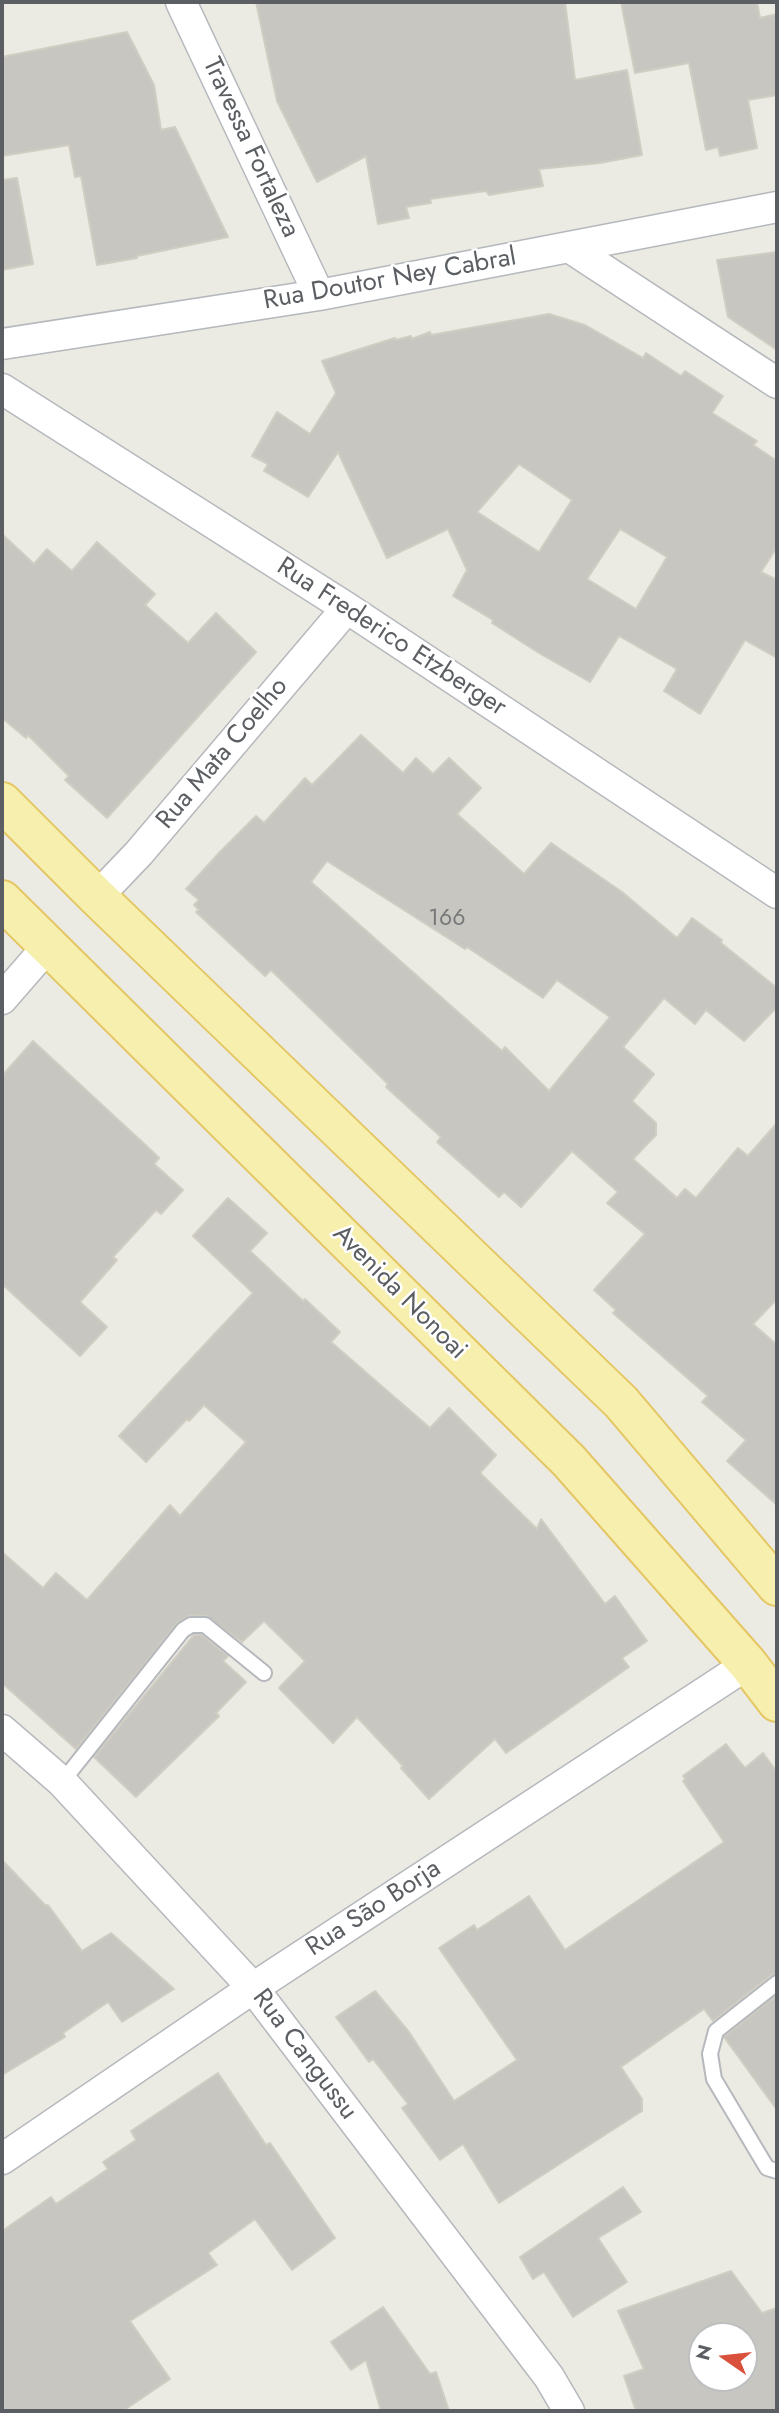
<!DOCTYPE html>
<html>
<head>
<meta charset="utf-8">
<style>
  body { margin:0 }
  #map { position:relative; width:779px; height:2413px; overflow:hidden; background:#ecebe3; font-family:Jost,sans-serif }
  canvas { display:block }
  .frame { position:absolute; inset:0; border:4px solid #5b5e62; pointer-events:none }
  .north { position:absolute; left:688px; top:2322px; width:70px; height:70px; box-sizing:border-box; background:#fff; border:2px solid #bdbfc0; border-radius:50%; rotate:284deg; font-size:19px; font-weight:700; line-height:28px; text-align:center; color:#5b5e62 }
  .north::after { content:''; display:block; margin:auto; width:24px; height:32px; background:#d9503c; clip-path:polygon(50% 0,100% 100%,50% 72%,0 100%) }
</style>
</head>
<body>
<div id="map">
<canvas width="779" height="2413"></canvas>
<div class="frame"></div>
<div class="north">N</div>
</div>
<script>
const ctx = document.querySelector('canvas').getContext('2d');
ctx.lineJoin = 'round';
function fillPath(path, color) {
  ctx.fillStyle = color;
  ctx.fill(path, 'evenodd');
}
function toPath(rows) {
  const path = new Path2D();
  for (const r of rows) {
    path.moveTo(r[0], r[1]);
    for (let i = 2; i < r.length; i += 2) path.lineTo(r[i], r[i + 1]);
  }
  return path;
}
function stroke(path, color, width, dash) {
  ctx.strokeStyle = color;
  ctx.lineWidth = width;
  ctx.lineCap = dash ? 'butt' : 'round';
  ctx.setLineDash(dash || []);
  ctx.stroke(path);
}
function write(font, color, halo, rows, align = 'center') {
  ctx.font = font + ' Jost,sans-serif';
  ctx.lineWidth = 5;
  ctx.setLineDash([]);
  ctx.textBaseline = 'middle';
  ctx.strokeStyle = halo;
  ctx.fillStyle = color;
  for (const [text, x, y, turn = 0] of rows) {
    ctx.save();
    ctx.translate(x, y);
    ctx.rotate((+turn || 0) * Math.PI / 180);
    ctx.textAlign = isNaN(turn) ? turn : align;
    if (halo) ctx.strokeText(text, 0, 0);
    ctx.fillText(text, 0, 0);
    ctx.restore();
  }
}
const building = toPath([
  [256,2,565,2,575,80,627,70,642,155,600,163,539,169,543,186,489,195,486,191,430,199,431,203,406,207,409,218,378,224,366,156,317,182,277,101,256,2],
  [621,2,757,2,760,18,777,14,777,95,748,100,757,148,720,156,718,147,706,150,689,63,635,73,621,2],
  [127,32,154,85,161,130,175,127,228,237,137,256,137,258,97,265,81,176,75,177,69,145,2,156,2,57,127,32],
  [17,178,33,264,2,270,2,180,17,178],
  [777,252,777,350,728,317,717,260,777,252],
  [549,314,585,325,643,358,646,353,681,376,685,371,723,396,712,413,757,441,753,445,777,461,777,547,761,572,777,580,777,658,745,640,700,714,664,691,677,669,619,636,590,682,539,653,492,623,493,620,453,596,467,570,448,529,387,558,338,452,308,497,264,471,268,464,252,456,277,412,310,434,336,393,322,361,395,338,396,340,411,336,412,339,430,332,431,335,549,314],
  [519,464,572,500,539,552,477,512,519,464],
  [620,529,667,557,636,609,587,579,620,529],
  [2,534,34,564,47,549,72,571,97,542,155,594,145,605,188,643,216,613,256,652,107,818,65,780,69,776,28,735,26,738,2,718,2,534],
  [361,735,403,773,416,758,433,774,449,758,481,788,457,814,524,874,551,843,622,892,677,938,692,918,722,940,721,943,777,988,777,1007,744,1041,706,1010,695,1024,664,998,623,1047,654,1074,632,1101,656,1123,656,1135,633,1159,677,1198,685,1189,696,1198,738,1148,748,1156,777,1123,777,1299,753,1324,777,1345,777,1505,727,1461,746,1440,702,1402,708,1396,613,1313,616,1310,594,1290,645,1234,607,1203,618,1192,572,1151,521,1207,504,1192,499,1197,437,1142,441,1137,386,1087,388,1084,271,970,265,976,196,912,199,910,194,905,199,900,186,889,219,853,256,816,264,823,305,778,312,785,361,735],
  [327,861,465,949,467,947,543,998,557,980,610,1017,549,1091,505,1047,502,1051,311,882,327,861],
  [33,1041,153,1152,159,1158,154,1164,183,1190,161,1214,156,1210,113,1257,117,1260,80,1302,107,1327,80,1356,2,1284,2,1076,33,1041],
  [228,1198,267,1233,250,1251,303,1301,305,1299,340,1332,331,1342,430,1428,449,1408,496,1455,480,1473,537,1529,541,1519,605,1604,615,1596,647,1641,622,1658,629,1667,506,1753,495,1739,429,1799,401,1768,403,1766,357,1717,333,1743,279,1688,305,1661,264,1621,242,1642,206,1616,190,1615,178,1622,76,1749,2,1683,2,1552,43,1588,56,1573,87,1600,170,1505,180,1516,246,1442,204,1405,189,1421,187,1419,146,1462,119,1436,253,1293,193,1236,228,1198],
  [194,1635,202,1635,228,1656,223,1661,246,1682,216,1713,219,1716,136,1797,94,1757,194,1635],
  [726,1744,745,1768,763,1753,777,1772,777,1974,771,1975,713,2021,704,2009,621,2067,642,2099,642,2111,499,2203,463,2144,440,2160,402,2108,408,2104,373,2059,369,2062,336,2017,375,1991,409,2032,454,2101,517,2060,439,1948,474,1925,477,1930,529,1896,565,1950,724,1842,683,1781,686,1779,683,1776,726,1744],
  [2,1860,46,1906,48,1905,82,1951,111,1933,174,1989,122,2022,108,2002,63,2033,65,2037,2,2075,2,1860],
  [777,1995,777,2110,724,2037,777,1995],
  [218,2073,266,2145,270,2143,335,2238,292,2270,255,2219,208,2253,217,2265,130,2321,170,2379,123,2411,2,2411,2,2231,51,2197,56,2204,108,2169,103,2162,136,2140,131,2131,218,2073],
  [623,2187,641,2212,598,2238,627,2282,573,2317,544,2272,533,2279,520,2257,623,2187],
  [731,2271,762,2313,777,2308,777,2411,636,2411,624,2376,644,2369,618,2311,731,2271],
  [702,2336,744,2336,744,2378,702,2378,702,2336],
  [383,2307,430,2374,436,2372,449,2411,381,2411,366,2360,351,2370,331,2342,383,2307]
]);
const service = toPath([
  [62,1782,183,1630,191,1625,205,1625,264,1673],
  [777,1983,716,2031,710,2054,714,2079,767,2168,777,2171]
]);
const minor = toPath([
  [181,2,319,295],
  [569,247,777,383],
  [2,344,319,295,777,207],
  [2,389,347,608,777,893],
  [97,897,139,853,347,608],
  [2,999,48,946],
  [2,1730,62,1782,253,1988,549,2377,569,2411],
  [2,2159,253,1988,748,1664]
]);
const primary = toPath([
  [2,802,97,897,621,1402,777,1586],
  [2,900,569,1461,748,1664,777,1702]
]);
const numberNames = [
  ["166",447,919]
];
const streetNames = [
  ["Travessa Fortaleza",250,148,65],
  ["Rua Doutor Ney Cabral",390,280,-10],
  ["Rua Frederico Etzberger",391,638,33],
  ["Rua Mata Coelho",223,754,-50],
  ["Avenida Nonoai",399,1293,45],
  ["Rua São Borja",374,1909,-33],
  ["Rua Cangussu",304,2055,53]
];
fillPath(building, '#c8c6c0');
stroke(building, '#d0cdc2', 2);
stroke(service, '#b5b8bc', 18);
stroke(minor, '#b5b8bc', 33);
stroke(primary, '#e4c664', 42);
stroke(service, '#fff', 14);
stroke(minor, '#fff', 30);
stroke(primary, '#f7efad', 38);
write('23px', '#76787a', null, numberNames);
write('26px', '#5b5e62', '#fff', streetNames);
</script>
</body>
</html>
